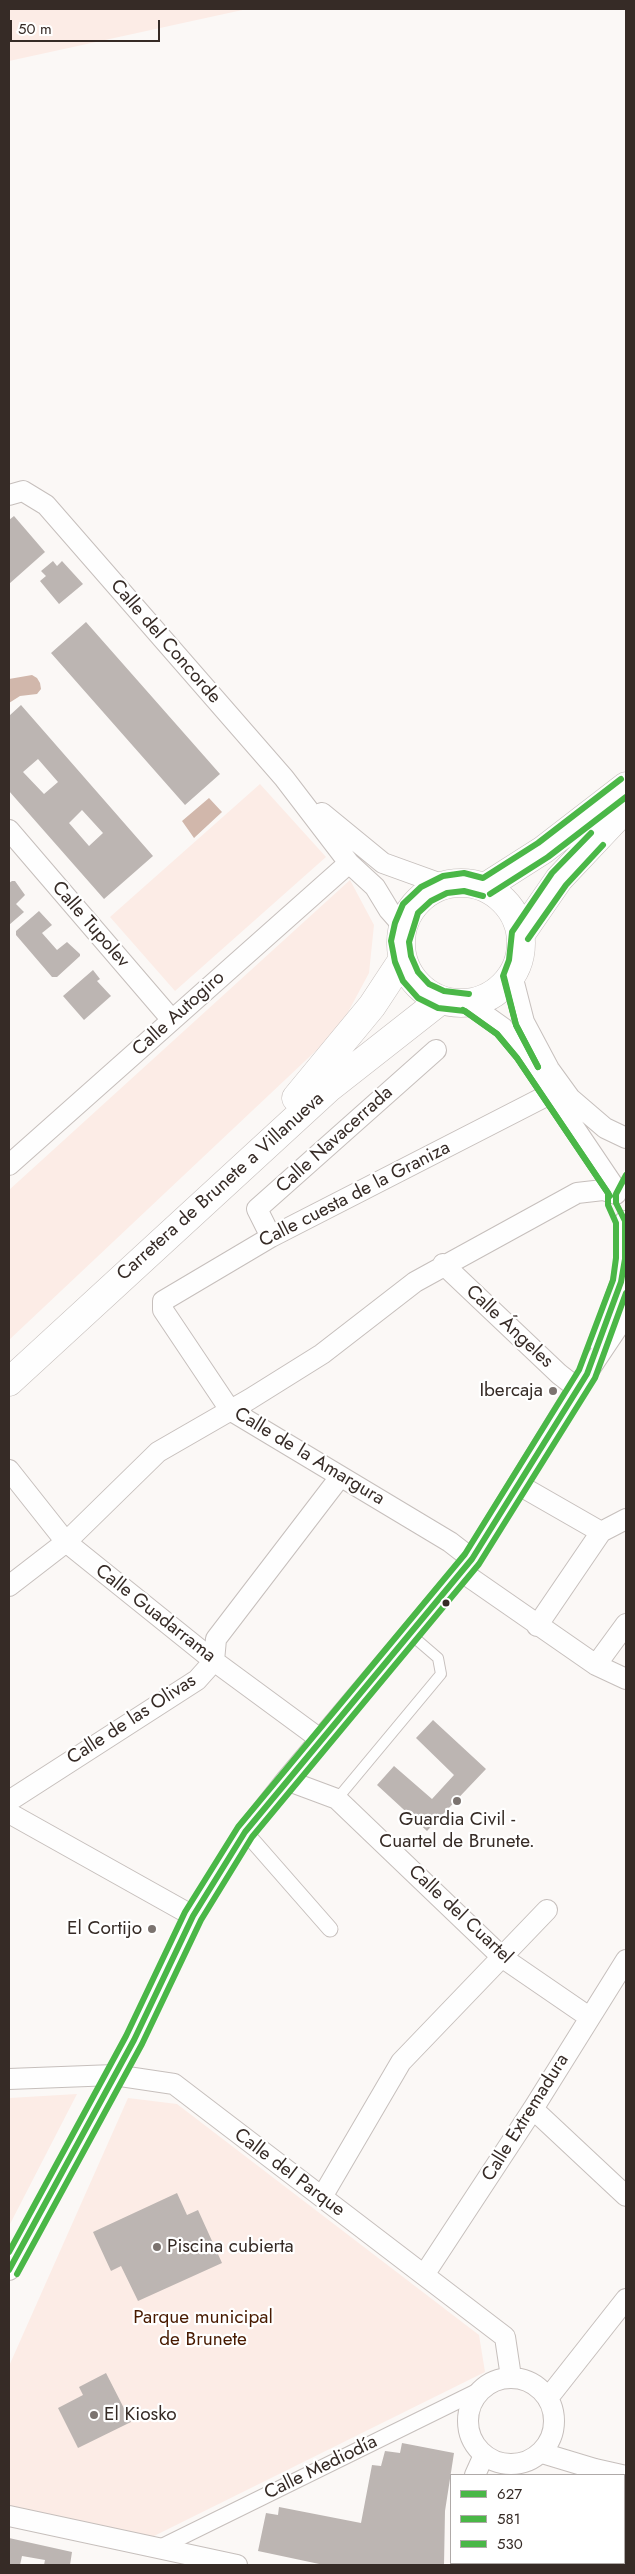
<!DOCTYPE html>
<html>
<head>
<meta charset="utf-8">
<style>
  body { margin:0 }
  #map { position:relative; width:635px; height:2574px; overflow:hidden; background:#fbf8f6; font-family:Jost,sans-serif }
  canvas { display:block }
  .frame { position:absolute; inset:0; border:10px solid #362b26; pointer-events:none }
  .legend { position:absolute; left:450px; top:2474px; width:175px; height:90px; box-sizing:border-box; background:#fff; border:1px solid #afaaa8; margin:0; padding:6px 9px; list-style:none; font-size:15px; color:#362b26 }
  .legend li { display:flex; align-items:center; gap:10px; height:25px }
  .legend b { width:25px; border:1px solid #afaaa8 }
  .scale { position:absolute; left:10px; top:20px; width:150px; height:22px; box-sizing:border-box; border:2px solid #362b26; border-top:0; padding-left:6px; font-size:15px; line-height:18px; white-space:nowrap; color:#362b26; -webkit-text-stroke:4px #fff; paint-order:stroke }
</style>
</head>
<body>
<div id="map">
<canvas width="635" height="2574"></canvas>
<div class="frame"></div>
<ul class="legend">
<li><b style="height:6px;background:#4ab747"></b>627</li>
<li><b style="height:6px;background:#4ab747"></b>581</li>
<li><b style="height:6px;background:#4ab747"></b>530</li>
</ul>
<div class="scale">50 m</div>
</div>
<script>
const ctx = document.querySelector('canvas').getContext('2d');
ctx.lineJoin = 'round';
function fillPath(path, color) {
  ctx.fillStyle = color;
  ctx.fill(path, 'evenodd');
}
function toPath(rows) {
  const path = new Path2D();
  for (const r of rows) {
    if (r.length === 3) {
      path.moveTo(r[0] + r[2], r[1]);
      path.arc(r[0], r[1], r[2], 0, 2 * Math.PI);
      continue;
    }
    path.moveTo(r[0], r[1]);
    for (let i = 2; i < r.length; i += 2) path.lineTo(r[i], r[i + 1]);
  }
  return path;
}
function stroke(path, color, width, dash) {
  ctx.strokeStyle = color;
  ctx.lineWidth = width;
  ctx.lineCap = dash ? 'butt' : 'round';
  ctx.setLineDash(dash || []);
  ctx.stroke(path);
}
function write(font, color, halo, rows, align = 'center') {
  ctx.font = font + ' Jost,sans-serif';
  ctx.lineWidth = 4.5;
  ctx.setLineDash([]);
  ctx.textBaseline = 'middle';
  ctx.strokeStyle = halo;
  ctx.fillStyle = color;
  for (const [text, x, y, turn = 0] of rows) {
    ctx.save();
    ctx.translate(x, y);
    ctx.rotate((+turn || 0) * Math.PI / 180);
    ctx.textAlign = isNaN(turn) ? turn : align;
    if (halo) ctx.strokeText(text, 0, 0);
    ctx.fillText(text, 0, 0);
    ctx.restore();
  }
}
const green = toPath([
  [9,9,247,9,9,61],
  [260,784,326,857,175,991,110,917],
  [350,880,374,925,369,973,339,1029,9,1340,9,1190],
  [77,2094,9,2226,9,2098],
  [128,2098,177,2104,479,2335,485,2372,152,2537,9,2506,9,2366]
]);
const water = toPath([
  [32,675,37,678,40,683,41,689,37,694,20,696,9,703,9,679],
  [209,798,222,812,194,838,182,821]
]);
const building = toPath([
  [14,516,45,552,9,584,9,520],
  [53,561,57,566,62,561,83,584,59,604,40,581,46,576,41,571],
  [86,622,220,774,185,805,51,653],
  [21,705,153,856,104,899,9,791,9,716],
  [38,759,58,782,44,794,23,772],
  [82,810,103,833,89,846,69,823],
  [12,881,15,881,25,895,16,904,24,912,9,925,9,883],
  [39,911,52,925,42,933,57,950,67,942,80,954,80,956,57,977,52,977,16,935,16,931],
  [93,970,100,979,97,981,111,996,84,1020,63,996],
  [433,1720,486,1769,427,1831,377,1785,394,1766,432,1799,454,1775,416,1738],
  [177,2193,187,2215,198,2210,222,2263,138,2301,121,2266,111,2271,93,2232],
  [106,2373,131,2422,78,2448,58,2408,83,2395,79,2387],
  [402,2443,454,2453,445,2511,444,2565,324,2565,258,2551,266,2513,278,2515,279,2507,361,2523,372,2465,381,2466,385,2451,400,2453],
  [9,2538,72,2552,70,2565,44,2565,45,2560,22,2556,20,2565,9,2564]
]);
const service = toPath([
  [337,1799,441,1674,438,1658,409,1633]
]);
const pedestrian = toPath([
  [245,1832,330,1929],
  [161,2547,482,2389]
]);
const minor = toPath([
  [9,495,23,491,46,505,284,778,349,863,375,887,389,910,403,926],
  [322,813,383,863,444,885],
  [9,830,172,1020],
  [512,975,524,1022,549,1069,570,1098,605,1128,626,1138],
  [468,1003,503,1028,524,1053,617,1191],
  [9,1165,349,863],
  [271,1237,257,1209,436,1050],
  [443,1264,559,1374,577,1388],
  [599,1342,621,1282,625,1259,625,1221],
  [9,1470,66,1542,214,1661,320,1739],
  [519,1485,601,1532],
  [472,1559,450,1542,230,1410,163,1310,163,1301,271,1237,550,1094],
  [462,1572,596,1665,626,1679],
  [9,1586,66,1542,158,1452,250,1399,322,1354,415,1282,577,1193,603,1190,616,1194],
  [537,1626,601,1532,626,1519],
  [596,1665,626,1624],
  [286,1780,337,1799,503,1958,589,2017],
  [9,1801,197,1680,214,1661,216,1639,340,1477],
  [9,1813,193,1916],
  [9,2079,114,2075,174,2084,505,2337,511,2377],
  [533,2109,626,2196],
  [322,2197,401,2062,547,1910],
  [9,2270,134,2040,193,1916,245,1832,286,1780,472,1559,577,1388,626,1315],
  [424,2275,533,2109,626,1960],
  [511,2421,43],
  [548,2398,626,2299],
  [542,2453,595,2469,626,2476],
  [475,2475,484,2455],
  [9,2516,237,2565],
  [467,2565,467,2563],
  [510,2565,510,2563]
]);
const trunk = toPath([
  [461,943,60],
  [485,887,543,850,626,786],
  [521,934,559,879,626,808],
  [296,1098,372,1006,403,959],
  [9,1382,329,1088,441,1000]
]);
const bus1 = toPath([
  [9,2270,134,2040,193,1916,245,1832,472,1559,587,1374,621,1282,625,1259,625,1221,616,1203,616,1194,626,1175]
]);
const bus2 = toPath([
  [490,894,548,857,626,797],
  [528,939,566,885,603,845],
  [504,977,516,1025,538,1067],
  [469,994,444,991,429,984,418,972,411,956,409,942,418,913,431,901,447,893,464,891,483,896],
  [463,1010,497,1034,517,1058,610,1196],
  [17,2274,142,2044,201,1920,252,1837,479,1564,595,1378,626,1293]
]);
const bus3 = toPath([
  [538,1067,516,1025,503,976,509,960,512,932,552,873,591,833],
  [9,2252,126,2036,185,1912,238,1827,465,1554,579,1370,613,1280,616,1258,616,1223,608,1205,608,1193,517,1058,497,1034,465,1011,438,1008,418,998,403,981,395,962,391,941,395,923,403,904,421,887,443,876,464,873,483,878,538,843,621,779]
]);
const markers = [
  [553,1391,5,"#7b736f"],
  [446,1603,4.5,"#362b26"],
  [457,1801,5,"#7b736f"],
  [152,1929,5,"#7b736f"],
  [157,2247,5,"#7b736f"],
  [94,2415,5,"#7b736f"]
];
const streetNames = [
  ["Calle del Concorde",165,642,49],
  ["Calle Tupolev",90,925,49],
  ["Calle Autogiro",179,1014,-42],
  ["Calle Navacerrada",335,1140,-42],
  ["Carretera de Brunete a Villanueva",221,1187,-42],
  ["Calle cuesta de la Graniza",355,1195,-27],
  ["Calle Ángeles",509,1327,43],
  ["Calle de la Amargura",309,1457,31],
  ["Calle Guadarrama",155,1614,38],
  ["Calle de las Olivas",132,1720,-33],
  ["Calle del Cuartel",460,1915,43],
  ["Calle Extremadura",526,2118,-58],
  ["Calle del Parque",289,2173,37],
  ["Calle Mediodía",321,2468,-26]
];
const poiNames = [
  ["Ibercaja",543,1391],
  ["Guardia Civil -",457,1820,"center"],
  ["Cuartel de Brunete.",457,1842,"center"],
  ["El Cortijo",142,1929],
  ["Piscina cubierta",167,2247,"left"],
  ["El Kiosko",104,2415,"left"]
];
const parkNames = [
  ["Parque municipal",203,2318],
  ["de Brunete",203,2340]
];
fillPath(green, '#fcece6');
fillPath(water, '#d1b7ab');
fillPath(building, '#bcb5b2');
stroke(service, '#c6bfbc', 12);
stroke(pedestrian, '#c6bfbc', 17);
stroke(minor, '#c6bfbc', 22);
stroke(trunk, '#c6bfbc', 29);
stroke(service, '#fefefe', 10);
stroke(pedestrian, '#fefefe', 15);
stroke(minor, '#fefefe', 20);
stroke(trunk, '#fefefe', 28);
stroke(bus1, '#4ab747', 6);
stroke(bus2, '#4ab747', 6);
stroke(bus3, '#4ab747', 6);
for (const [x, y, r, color] of markers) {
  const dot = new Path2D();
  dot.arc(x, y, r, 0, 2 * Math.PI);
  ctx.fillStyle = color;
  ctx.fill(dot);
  stroke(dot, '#fff', 2);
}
write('19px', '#362b26', '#fff', streetNames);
write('19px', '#362b26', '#fff', poiNames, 'right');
write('19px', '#481a00', '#fff', parkNames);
</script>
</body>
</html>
